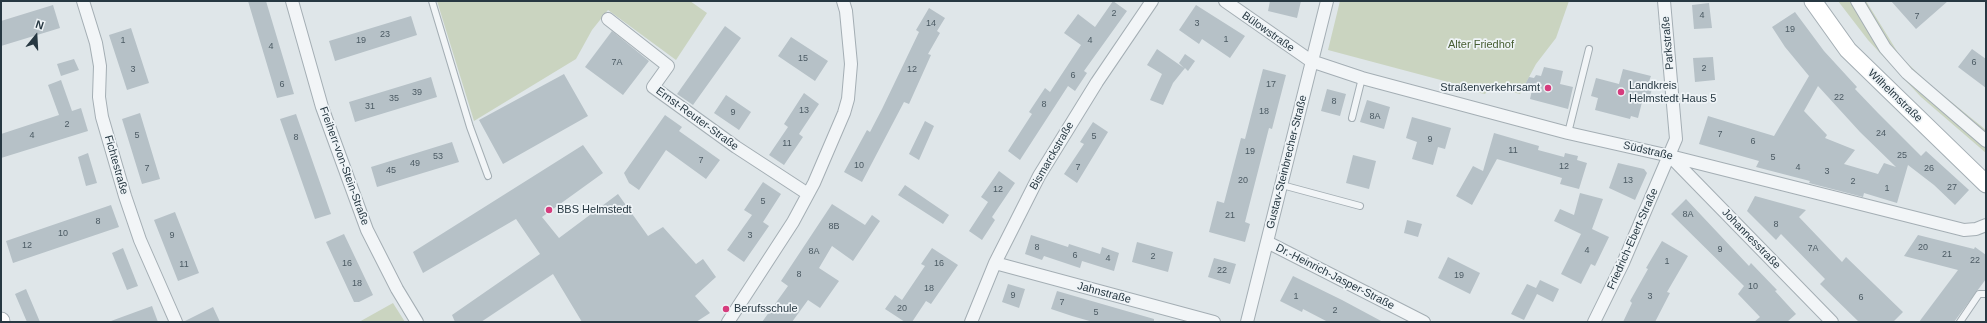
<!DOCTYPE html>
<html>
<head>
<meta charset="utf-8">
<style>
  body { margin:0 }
  #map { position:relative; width:1987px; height:323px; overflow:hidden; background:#dfe6e9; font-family:Helvetica,sans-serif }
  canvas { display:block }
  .frame { position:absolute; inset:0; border:2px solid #273842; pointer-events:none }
  .north { position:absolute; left:16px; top:16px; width:40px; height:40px; -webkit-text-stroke:3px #eff4f7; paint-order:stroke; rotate:18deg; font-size:11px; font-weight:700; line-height:16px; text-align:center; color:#273842 }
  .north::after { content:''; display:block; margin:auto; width:14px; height:18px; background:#273842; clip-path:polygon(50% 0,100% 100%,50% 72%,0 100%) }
</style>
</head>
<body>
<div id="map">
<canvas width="1987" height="323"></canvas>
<div class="frame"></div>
<div class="north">N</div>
</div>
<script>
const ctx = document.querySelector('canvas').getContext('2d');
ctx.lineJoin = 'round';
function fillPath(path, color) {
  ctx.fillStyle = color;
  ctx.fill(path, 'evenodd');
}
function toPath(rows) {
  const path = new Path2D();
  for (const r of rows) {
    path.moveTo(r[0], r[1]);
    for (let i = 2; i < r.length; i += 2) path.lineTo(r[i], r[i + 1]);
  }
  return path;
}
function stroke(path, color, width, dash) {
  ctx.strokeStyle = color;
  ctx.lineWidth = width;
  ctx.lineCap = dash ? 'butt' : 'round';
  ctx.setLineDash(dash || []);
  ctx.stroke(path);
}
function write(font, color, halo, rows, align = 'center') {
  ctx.font = font + ' Helvetica,sans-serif';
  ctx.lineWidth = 3.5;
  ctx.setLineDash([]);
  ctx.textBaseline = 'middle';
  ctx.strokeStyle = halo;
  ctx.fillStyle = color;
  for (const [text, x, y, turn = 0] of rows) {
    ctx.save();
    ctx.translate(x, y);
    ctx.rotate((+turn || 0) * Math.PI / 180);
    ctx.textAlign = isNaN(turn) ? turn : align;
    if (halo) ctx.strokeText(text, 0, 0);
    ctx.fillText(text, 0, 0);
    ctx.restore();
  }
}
const green = toPath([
  [437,1,690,1,707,13,676,60,608,10,592,30,576,59,474,121],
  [1340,1,1569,1,1556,38,1536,64,1520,94,1491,87,1485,94,1471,91,1467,87,1328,50],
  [1838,1,1866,1,1900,56,1928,83,1986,130,1986,153,1921,97,1906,81,1868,40],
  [393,303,405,322,359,322]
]);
const building = toPath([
  [248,1,266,1,294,94,277,98],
  [1113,1,1127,11,1084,71,1087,73,1075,91,1068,86,1020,160,1008,151,1032,114,1029,112,1045,88,1050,92,1081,45,1064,33,1078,14,1095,27],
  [1270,1,1301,1,1297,18,1268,11],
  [1891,1,1948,1,1916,29],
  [1709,3,1712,28,1694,29,1692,5],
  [53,5,60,28,1,46,1,21],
  [1196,5,1245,36,1230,58,1202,39,1199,44,1179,30],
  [929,8,945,18,937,31,940,33,928,54,931,55,909,104,904,102,862,182,844,172,867,130,870,132,882,109,919,32,916,30],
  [1795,12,1824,51,1857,87,1855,89,1878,113,1921,156,1926,151,1969,190,1955,205,1934,185,1908,165,1897,203,1864,193,1863,197,1809,183,1810,181,1756,167,1759,161,1699,144,1708,116,1774,136,1809,76,1785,47,1772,27],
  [1818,86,1860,132,1896,167,1884,163,1878,174,1844,164,1855,150,1825,138,1827,135,1804,111],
  [411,16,417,35,335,61,329,41],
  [725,26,741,38,693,105,677,94],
  [131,28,149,83,127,90,109,35],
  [612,31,649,61,623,95,585,67],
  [791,37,828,61,815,81,778,56],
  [1157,49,1184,68,1179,63,1185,54,1195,61,1188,71,1185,68,1173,83,1163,105,1150,100,1162,74,1147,65],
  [1972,49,1986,59,1986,88,1958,67],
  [1713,57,1715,80,1695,82,1693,58],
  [74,59,79,70,61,76,57,64],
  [1544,67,1563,71,1560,84,1573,87,1568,109,1530,99,1532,90,1523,88,1529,77,1534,78,1536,75,1541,76],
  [1263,69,1286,75,1272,129,1269,128,1245,222,1250,224,1245,242,1209,232,1217,201,1224,203,1241,138,1245,139],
  [1623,69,1651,76,1648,84,1653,85,1648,103,1642,102,1638,118,1631,116,1630,119,1595,110,1598,98,1591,96,1596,78,1619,84],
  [564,74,588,116,503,164,479,120],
  [431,77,437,97,355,122,349,102],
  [61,80,72,111,81,108,88,131,1,158,1,134,59,115,48,85],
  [1327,89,1346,94,1340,116,1321,111],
  [804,93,819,104,799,134,803,137,784,165,769,155,788,127,784,124],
  [726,95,751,112,739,130,714,113],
  [1367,100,1390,107,1384,129,1360,122],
  [140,113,160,179,142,184,122,119],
  [296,114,331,214,315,219,280,119],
  [665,115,682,127,679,131,720,160,706,179,666,150,639,190,629,183,624,173],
  [1412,117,1451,128,1445,149,1438,147,1433,165,1412,159,1417,142,1406,138],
  [925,121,934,126,919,160,909,154],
  [1093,122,1108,132,1077,183,1064,174,1084,144,1080,142],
  [1494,133,1539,146,1538,150,1564,157,1565,153,1578,156,1577,160,1587,163,1579,189,1560,184,1562,178,1497,159,1472,205,1456,196,1473,166,1483,171],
  [452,142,459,162,377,187,371,167],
  [583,145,603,173,542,217,559,238,618,194,648,236,663,227,696,264,703,259,716,277,695,296,710,313,696,322,582,322,553,274,481,322,455,322,452,315,540,254,516,219,423,273,413,252],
  [88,153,97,183,86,186,78,157],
  [1353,155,1376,161,1369,189,1346,183],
  [1618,163,1644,169,1647,173,1635,200,1609,188],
  [999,171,1015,183,992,217,995,220,982,240,969,231,988,202,981,197],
  [763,182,781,194,763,222,769,226,744,262,727,250,752,215,744,210],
  [905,185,949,215,943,224,898,195],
  [1580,193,1603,199,1592,229,1609,237,1595,266,1591,264,1581,284,1561,274,1581,234,1554,221,1560,209,1574,215],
  [1755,196,1806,210,1799,217,1842,262,1846,257,1903,312,1893,322,1859,322,1820,284,1825,279,1781,234,1776,240,1747,211],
  [1686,199,1749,266,1751,263,1777,290,1775,291,1796,314,1787,322,1754,322,1760,317,1738,294,1744,286,1671,214],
  [832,204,865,225,872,215,880,221,853,261,832,246,819,268,839,281,820,308,808,300,792,322,762,322,788,286,781,281],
  [111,205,119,227,13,263,6,241],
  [175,212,199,273,178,281,154,220],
  [1407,220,1422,224,1418,237,1404,233],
  [344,234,373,295,359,302,354,302,326,242],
  [1031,235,1068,247,1069,244,1100,254,1102,247,1119,253,1114,271,1082,261,1080,268,1044,256,1042,260,1025,254],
  [1918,235,1974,249,1975,247,1986,255,1986,279,1954,322,1919,322,1958,270,1904,256],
  [1662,241,1688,256,1667,292,1670,293,1655,322,1623,322,1632,303,1630,301,1648,269,1646,268],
  [1137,242,1173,252,1168,272,1132,262],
  [123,248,138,286,127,290,112,253],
  [932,248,958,265,931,304,926,301,912,322,905,322,885,309,895,295,902,300,925,266,921,264],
  [1448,257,1480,273,1470,294,1438,278],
  [1214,258,1236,264,1230,284,1208,277],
  [1293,276,1342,300,1383,322,1328,322,1303,309,1302,312,1280,301],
  [1540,280,1559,289,1553,302,1537,294,1524,320,1511,314,1527,284,1536,288],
  [1008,284,1025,289,1019,308,1002,302],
  [26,289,40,322,27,322,15,294],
  [1057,291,1154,319,1154,322,1093,322,1072,316,1051,309],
  [152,306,158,322,111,322,111,321],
  [213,307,220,322,183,322]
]);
const lane = toPath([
  [432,1,470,127,488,176],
  [1352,118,1362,78],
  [1568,133,1589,49],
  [1282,185,1360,206],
  [1960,322,1979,294,1986,294]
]);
const street = toPath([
  [83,1,96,43,100,66,99,97,102,117,125,196,140,240,176,322],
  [292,1,322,107,367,230,397,289,417,322],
  [1225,1,1311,61,1362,78,1568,133,1670,156,1964,230,1976,229,1986,225],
  [1857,1,1885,48,1907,73,1986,141],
  [608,19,668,66,653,87,736,147,808,194],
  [1671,157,1832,322],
  [1267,242,1424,322],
  [995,263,1214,322],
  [728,322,793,222,814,183,844,113,848,99,851,64,846,11,843,1],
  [971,322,995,263,1039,176,1097,82,1152,1],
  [1247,322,1327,1],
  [1594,322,1623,263,1676,139,1664,1]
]);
const secondary = toPath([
  [1813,1,1848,50,1986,184],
  [1,321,1,322]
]);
const markers = [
  [1548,88,4,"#d63c7d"],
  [1621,92,4,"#d63c7d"],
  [549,210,4,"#d63c7d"],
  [726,309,4,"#d63c7d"]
];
const numberNames = [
  ["2",1114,14],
  ["4",1702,16],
  ["7",1917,17],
  ["14",931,24],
  ["3",1197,24],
  ["19",1790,30],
  ["23",385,35],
  ["1",1226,40],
  ["1",123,41],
  ["19",361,41],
  ["4",1090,41],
  ["4",271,47],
  ["15",803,59],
  ["7A",617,63],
  ["6",1974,63],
  ["2",1704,69],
  ["3",133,70],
  ["12",912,70],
  ["6",1073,76],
  ["6",282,85],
  ["17",1271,85],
  ["39",417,93],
  ["22",1839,98],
  ["35",394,99],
  ["8",1334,102],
  ["8",1044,105],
  ["31",370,107],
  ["13",804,111],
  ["18",1264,112],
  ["9",733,113],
  ["8A",1375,117],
  ["2",67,125],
  ["24",1881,134],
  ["7",1720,135],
  ["4",32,136],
  ["5",137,136],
  ["5",1094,137],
  ["8",296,138],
  ["9",1430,140],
  ["6",1753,142],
  ["11",787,144],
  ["11",1513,151],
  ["19",1250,152],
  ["25",1902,156],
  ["53",438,157],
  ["5",1773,158],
  ["7",701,161],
  ["49",415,164],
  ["10",859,166],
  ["12",1564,167],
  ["7",1078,168],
  ["4",1798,168],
  ["7",147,169],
  ["26",1929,169],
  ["45",391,171],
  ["3",1827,172],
  ["20",1243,181],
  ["13",1628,181],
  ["2",1853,182],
  ["27",1952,188],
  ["1",1887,189],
  ["12",998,190],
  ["5",763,202],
  ["8A",1688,215],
  ["21",1230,216],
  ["8",98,222],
  ["8",1776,225],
  ["8B",834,227],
  ["10",63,234],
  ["9",172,236],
  ["3",750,236],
  ["12",27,246],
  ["8",1037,248],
  ["20",1923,248],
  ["7A",1813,249],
  ["9",1720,250],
  ["4",1587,251],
  ["8A",814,252],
  ["21",1947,255],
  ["6",1075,256],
  ["2",1153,257],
  ["4",1108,259],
  ["22",1975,261],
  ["1",1667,262],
  ["16",347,264],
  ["16",939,264],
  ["11",184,265],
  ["22",1222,271],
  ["8",799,275],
  ["19",1459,276],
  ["18",357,284],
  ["10",1753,287],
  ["18",929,289],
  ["9",1013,296],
  ["1",1296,297],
  ["3",1650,297],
  ["6",1861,298],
  ["7",1062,303],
  ["20",902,309],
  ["2",1335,311],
  ["5",1096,313]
];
const streetNames = [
  ["Bülowstraße",1268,32,35],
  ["Parkstraße",1668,43,-95],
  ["Wilhelmstraße",1895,96,44],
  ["Ernst-Reuter-Straße",697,119,36],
  ["Südstraße",1648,151,13],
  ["Bismarckstraße",1052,156,-60],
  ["Gustav-Steinbrecher-Straße",1287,162,-76],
  ["Fichtestraße",116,165,74],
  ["Freiherr-von-Stein-Straße",344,166,70],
  ["Friedrich-Ebert-Straße",1633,239,-66],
  ["Johannesstraße",1751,239,46],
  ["Dr.-Heinrich-Jasper-Straße",1335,277,27],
  ["Jahnstraße",1104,293,15]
];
const parkNames = [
  ["Alter Friedhof",1481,45]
];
const poiNames = [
  ["Landkreis",1629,86],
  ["Helmstedt Haus 5",1629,99],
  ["Straßenverkehrsamt",1540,88,"right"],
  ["BBS Helmstedt",557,210],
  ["Berufsschule",734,309]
];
fillPath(green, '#cad4c0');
fillPath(building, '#b6c1c7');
stroke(lane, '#a4aeb4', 8);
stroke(street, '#a4aeb4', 14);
stroke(secondary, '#a4aeb4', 19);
stroke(lane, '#f2f5f7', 6);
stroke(street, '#f2f5f7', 12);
stroke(secondary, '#fff', 17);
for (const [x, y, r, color] of markers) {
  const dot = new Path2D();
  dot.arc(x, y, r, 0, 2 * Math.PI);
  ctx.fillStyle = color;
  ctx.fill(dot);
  stroke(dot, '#eff4f7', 1.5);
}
write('9px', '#4b5a63', null, numberNames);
write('11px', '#273842', '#eff4f7', streetNames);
write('11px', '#475e33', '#eff4f7', parkNames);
write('11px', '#273842', '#eff4f7', poiNames, 'left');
</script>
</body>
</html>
